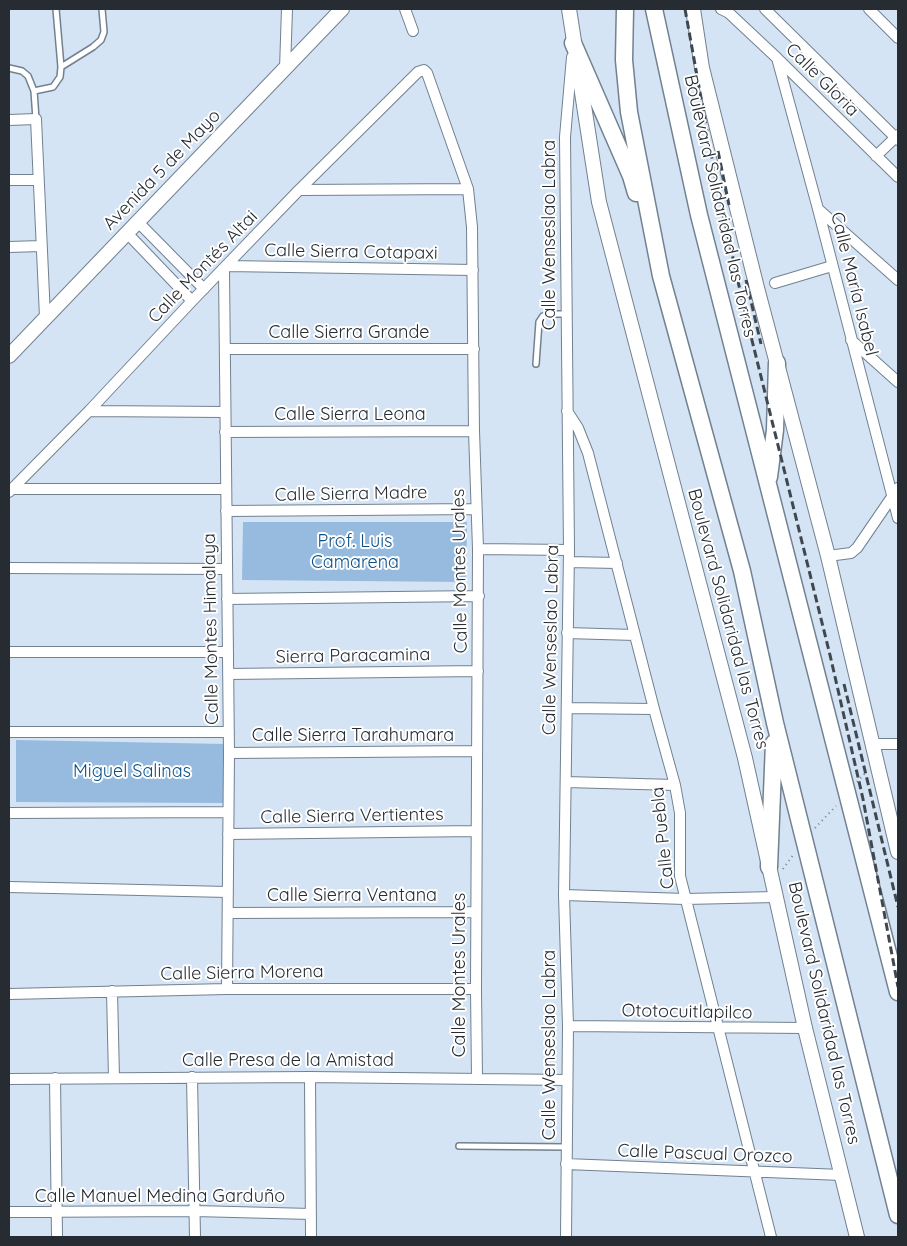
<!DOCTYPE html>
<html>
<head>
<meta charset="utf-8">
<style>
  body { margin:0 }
  #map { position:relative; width:907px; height:1246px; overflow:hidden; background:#d4e4f4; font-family:Quicksand,sans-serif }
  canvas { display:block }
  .frame { position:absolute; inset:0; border:10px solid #262c32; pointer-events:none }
</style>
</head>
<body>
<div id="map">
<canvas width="907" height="1246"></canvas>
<div class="frame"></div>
</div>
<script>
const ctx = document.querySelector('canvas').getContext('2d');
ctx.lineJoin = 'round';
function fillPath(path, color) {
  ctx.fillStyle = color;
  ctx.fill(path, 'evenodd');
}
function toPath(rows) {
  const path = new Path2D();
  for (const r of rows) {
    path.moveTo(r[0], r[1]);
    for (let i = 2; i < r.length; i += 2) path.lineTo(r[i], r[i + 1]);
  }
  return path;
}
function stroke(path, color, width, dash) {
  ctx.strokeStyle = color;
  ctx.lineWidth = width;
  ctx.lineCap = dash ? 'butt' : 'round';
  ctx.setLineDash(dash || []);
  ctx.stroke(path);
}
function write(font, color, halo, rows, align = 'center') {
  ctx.font = font + ' Quicksand,sans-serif';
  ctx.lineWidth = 4;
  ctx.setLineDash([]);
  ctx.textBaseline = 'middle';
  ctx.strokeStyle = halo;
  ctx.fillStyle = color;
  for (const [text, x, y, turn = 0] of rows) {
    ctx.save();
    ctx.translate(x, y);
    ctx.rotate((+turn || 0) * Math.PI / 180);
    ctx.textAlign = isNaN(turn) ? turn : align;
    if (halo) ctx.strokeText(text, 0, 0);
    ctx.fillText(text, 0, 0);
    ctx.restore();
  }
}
const green = toPath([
  [243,522,467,522,466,582,242,580],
  [16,740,226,744,226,803,16,802]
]);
const path = toPath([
  [857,782,866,772],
  [815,828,836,806],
  [783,869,793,855]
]);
const service = toPath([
  [61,67,93,47,101,40,104,32,102,9],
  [9,68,22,71,28,76,34,91,36,119],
  [34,91,53,87,60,77,61,67,56,9],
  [536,364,539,322,543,316,550,314,566,314],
  [459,1146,566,1147]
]);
const minor = toPath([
  [405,9,413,31],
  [721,9,729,13,777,58,898,177],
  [765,9,898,140],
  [869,9,898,38],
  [777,58,818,209,898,518],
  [285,69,287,9],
  [9,120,36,119,45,317],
  [876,156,898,135],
  [9,180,38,180],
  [299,190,468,189],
  [818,209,898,280],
  [138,222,204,289],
  [127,233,192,301],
  [9,247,41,246],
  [228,266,473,270],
  [224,270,229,753,227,989],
  [775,283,832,266],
  [851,340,898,382],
  [225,349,474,349],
  [89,411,225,412],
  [567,411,578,428,588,453,654,709,675,785,680,813,680,876,771,1237],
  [225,432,474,431],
  [11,489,226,489],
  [9,492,89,411,192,301,299,190,418,72,424,70,427,73,468,189,472,227,474,431,478,549,476,989,477,1079],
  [226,511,476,509],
  [478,549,569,550],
  [828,556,851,553,857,548,898,488],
  [569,562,617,563],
  [9,568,226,569],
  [227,599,479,596],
  [567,633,635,635],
  [9,652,228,652],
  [228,674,478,671],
  [567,708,654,709],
  [9,732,229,732],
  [873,744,898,744],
  [229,753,477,751],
  [566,782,675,785],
  [9,813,228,812],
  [228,834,476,831],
  [9,887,228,892],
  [564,895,685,899,776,897],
  [228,913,476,912],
  [112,991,114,1078],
  [9,994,227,989,476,989],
  [568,1026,805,1028],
  [192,1077,195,1237],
  [310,1077,311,1237],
  [55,1078,57,1237],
  [9,1079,310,1077,567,1080],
  [566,1164,842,1175],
  [9,1212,195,1211,311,1214],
  [566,1237,568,1026,564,895,569,550,565,137,572,57]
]);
const secondary = toPath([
  [569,9,599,202,745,758,805,1028,857,1237],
  [693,9,702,68,757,288,828,556,898,852],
  [9,356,342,9]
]);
const trunk = toPath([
  [625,9,624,60,629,112,661,276,742,571,775,723,898,1215],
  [654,9,699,215,898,992],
  [573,43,631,176,636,193],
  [769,477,775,430,777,363],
  [769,867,774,743]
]);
const rail = toPath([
  [685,9,716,181,743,304,830,655,863,799,898,987],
  [718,151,729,205],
  [746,280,761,344],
  [844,684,898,907]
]);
const streetNames = [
  ["Calle Gloria",822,80,45],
  ["Avenida 5 de Mayo",162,170,-46],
  ["Boulevard Solidaridad las Torres",720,206,77],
  ["Calle Wenseslao Labra",550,235,-90],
  ["Calle Sierra Cotapaxi",351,252,1],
  ["Calle Montés Altai",203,267,-46],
  ["Calle María Isabel",854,284,76],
  ["Calle Sierra Grande",349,333],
  ["Calle Sierra Leona",350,415],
  ["Calle Sierra Madre",351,494,-1],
  ["Calle Montes Urales",460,571,-91],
  ["Boulevard Solidaridad las Torres",728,619,75],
  ["Calle Montes Himalaya",211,629,-91],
  ["Calle Wenseslao Labra",551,640,-89],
  ["Sierra Paracamina",353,656,-1],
  ["Calle Sierra Tarahumara",353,736],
  ["Calle Sierra Vertientes",352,816,-1],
  ["Calle Puebla",663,838,-96],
  ["Calle Sierra Ventana",352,896],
  ["Calle Sierra Morena",242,973,-1],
  ["Calle Montes Urales",460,975,-90],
  ["Ototocuitlapilco",687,1012,1],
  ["Boulevard Solidaridad las Torres",824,1013,77],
  ["Calle Wenseslao Labra",550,1045,-90],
  ["Calle Presa de la Amistad",288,1061],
  ["Calle Pascual Orozco",705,1154,2],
  ["Calle Manuel Medina Garduño",160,1197]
];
const parkNames = [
  ["Prof. Luis",355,542],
  ["Camarena",355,563],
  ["Miguel Salinas",132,772]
];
fillPath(green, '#96bbdf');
stroke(service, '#728190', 8);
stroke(minor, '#728190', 12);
stroke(secondary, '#728190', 16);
stroke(trunk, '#728190', 19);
stroke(path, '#757f8a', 2, [1, 4]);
stroke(service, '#fff', 5);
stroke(minor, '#fff', 10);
stroke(secondary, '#fff', 14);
stroke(trunk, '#fff', 16);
stroke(rail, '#40484f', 3, [8, 4]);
write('18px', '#262c32', '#fff', streetNames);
write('18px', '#0b5187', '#fff', parkNames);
</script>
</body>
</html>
